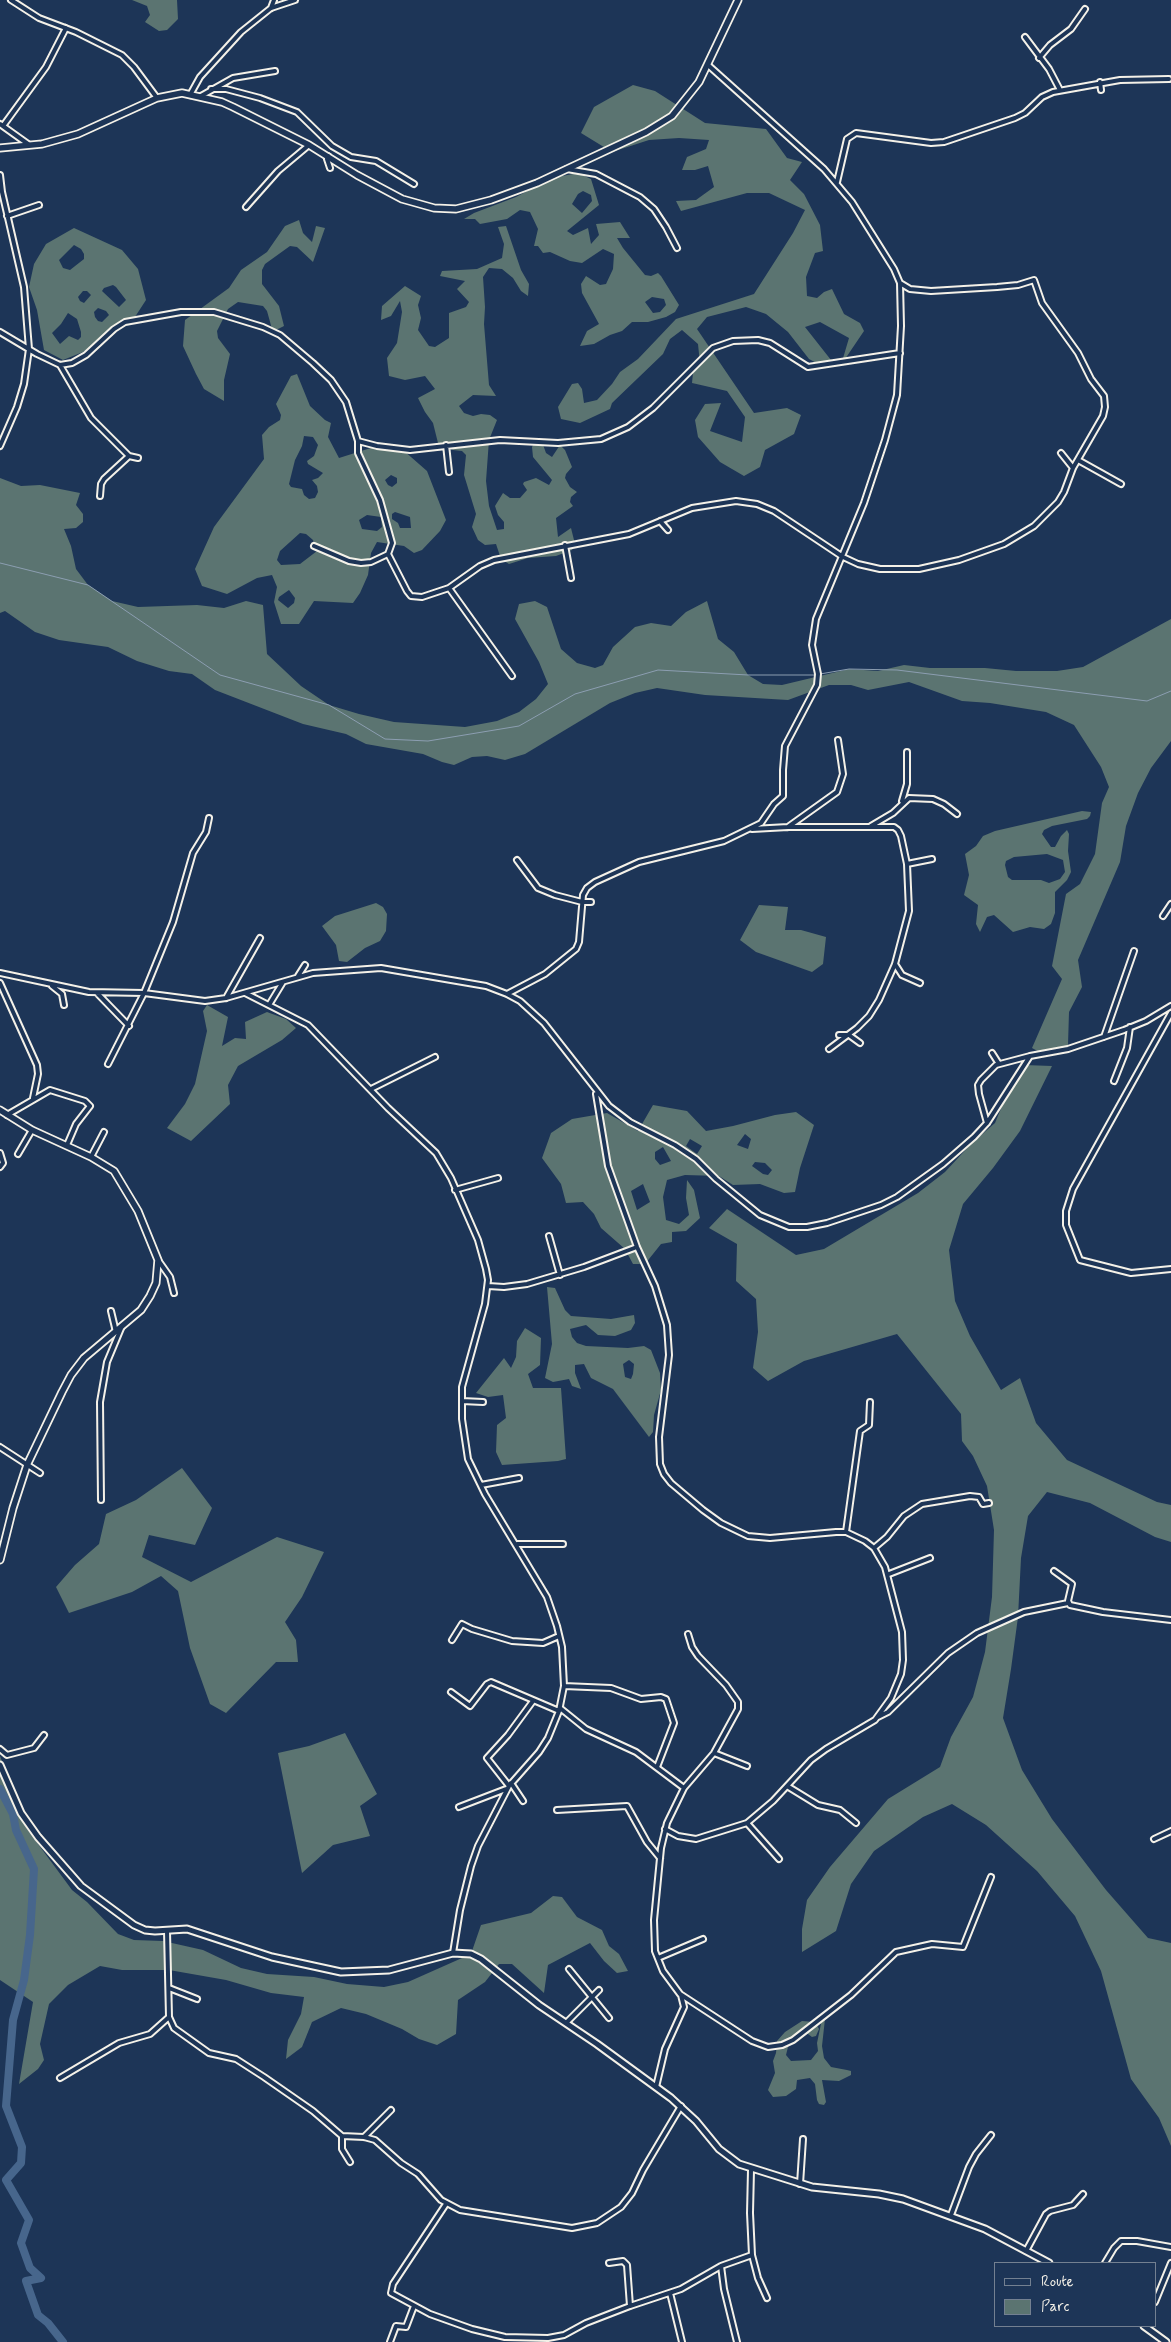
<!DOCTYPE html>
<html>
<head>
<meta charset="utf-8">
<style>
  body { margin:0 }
  #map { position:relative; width:1171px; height:2342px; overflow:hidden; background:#1d3557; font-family:Mynerve,sans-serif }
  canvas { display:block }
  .legend { position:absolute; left:994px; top:2262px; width:162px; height:65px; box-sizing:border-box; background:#1d3557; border:1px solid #738091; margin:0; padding:6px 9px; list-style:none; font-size:15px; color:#f4f1e8 }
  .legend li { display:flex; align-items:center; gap:10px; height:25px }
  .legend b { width:25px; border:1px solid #738091 }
</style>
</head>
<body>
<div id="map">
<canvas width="1171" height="2342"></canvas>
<ul class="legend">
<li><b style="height:6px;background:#1d3557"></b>Route</li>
<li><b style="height:14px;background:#5b7471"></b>Parc</li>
</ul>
</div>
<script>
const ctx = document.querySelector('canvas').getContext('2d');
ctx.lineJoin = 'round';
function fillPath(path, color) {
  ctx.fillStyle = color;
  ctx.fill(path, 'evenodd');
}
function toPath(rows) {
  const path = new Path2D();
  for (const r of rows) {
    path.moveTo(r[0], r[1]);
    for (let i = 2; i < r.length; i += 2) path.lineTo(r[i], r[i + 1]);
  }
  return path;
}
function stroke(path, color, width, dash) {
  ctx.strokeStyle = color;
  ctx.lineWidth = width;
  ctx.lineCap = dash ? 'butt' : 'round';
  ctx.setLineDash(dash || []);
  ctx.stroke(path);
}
const green = toPath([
  [132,0,177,0,178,19,167,30,159,31,145,22,150,15,147,6],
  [633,85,655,91,705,123,766,129,787,158,802,162,790,180,804,194,820,225,823,251,815,253,806,277,807,296,817,298,824,292,832,289,844,314,860,323,864,331,841,365,849,338,820,322,805,327,831,360,822,366,809,359,788,332,766,314,746,307,707,317,697,329,754,413,787,408,801,415,794,434,765,450,760,467,744,476,720,462,698,437,695,420,705,404,721,403,710,431,742,442,745,417,727,391,692,383,693,373,700,364,698,344,682,330,670,339,663,354,612,403,610,409,580,423,561,419,558,407,572,384,578,383,582,389,584,403,597,400,612,384,620,372,638,359,676,319,754,294,793,233,805,210,769,193,747,193,681,211,676,201,696,200,714,187,708,166,695,170,682,170,687,157,706,149,709,140,679,138,649,140,612,152,581,133,594,107],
  [578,173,591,179,599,205,567,231,573,235,588,228,591,244,599,235,596,224,620,222,630,238,617,238,623,248,645,275,651,276,658,273,661,276,679,305,675,312,666,317,648,322,632,322,622,331,610,335,594,344,580,346,587,331,599,324,582,293,581,284,586,276,600,285,606,284,613,269,614,254,603,249,582,263,570,261,550,252,543,253,538,246,534,246,538,229,530,212,520,210,507,219,480,224,475,219,464,219,474,213,516,197,552,178],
  [583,191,591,195,592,201,582,213,572,204,578,194],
  [652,297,664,299,666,305,660,312,653,313,645,302],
  [299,220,303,233,312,242,316,226,325,228,313,262,297,247,290,246,265,264,262,270,262,284,279,306,284,326,278,329,272,329,267,311,263,306,238,302,228,309,217,331,218,338,230,354,224,380,224,401,204,389,196,374,183,346,185,320,229,288,241,270,267,252,285,226],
  [506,226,521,270,529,284,528,296,521,291,513,278,502,269,489,268,483,277,485,307,484,324,489,385,496,396,473,395,459,406,464,413,473,416,481,414,490,415,497,420,489,440,486,481,489,506,497,530,504,529,504,522,498,515,495,506,503,493,510,498,520,498,527,490,523,484,524,482,536,478,549,485,552,480,533,457,532,447,536,439,541,439,546,453,552,457,560,445,565,450,572,467,566,474,565,478,570,487,577,492,571,497,570,502,573,506,556,518,558,537,571,528,575,544,572,550,556,556,528,558,509,564,501,559,496,544,485,545,478,540,472,527,476,514,464,475,466,455,462,451,453,450,448,446,439,447,433,423,425,412,418,398,435,389,425,376,405,380,389,376,387,358,397,343,402,312,400,301,391,316,381,320,382,306,405,286,421,296,418,305,421,318,418,330,429,346,435,347,449,338,449,313,466,307,469,302,457,289,465,281,440,276,442,271,477,269,502,258,504,244,498,227],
  [74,228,122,250,138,269,146,300,133,320,83,352,63,360,44,350,37,310,29,287,34,264,46,244],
  [74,245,81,249,84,254,84,259,70,270,63,268,59,260],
  [113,285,116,287,126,300,119,307,102,291,104,288],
  [83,291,87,291,91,295,84,303,80,301,78,297],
  [98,308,106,311,109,315,102,322,98,321,95,317,94,312],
  [68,313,77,319,81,332,81,337,78,340,69,336,60,344,52,333,61,324],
  [297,374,310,406,325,420,331,423,328,437,339,458,377,446,403,450,427,471,446,520,440,531,422,550,414,553,404,546,377,542,371,553,368,575,360,593,353,603,314,601,299,624,281,624,274,602,277,587,272,575,257,578,227,594,202,586,195,569,214,527,264,459,262,435,269,427,280,420,281,415,276,404,291,376],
  [304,436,313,437,318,445,314,456,307,461,308,464,323,473,318,478,312,480,317,486,318,492,315,498,309,499,304,495,302,489,291,487,289,484,295,460,302,446],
  [391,475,397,478,397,483,392,487,388,485,385,480],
  [395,512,410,517,411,528,400,528,398,523,392,519,392,514],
  [367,515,381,517,382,527,377,531,362,529,359,520],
  [300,533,306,534,313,540,317,551,300,564,281,565,277,560,280,551],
  [289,590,295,598,294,603,288,608,278,600,279,597],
  [0,478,21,486,40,485,80,493,76,505,83,514,83,522,76,528,64,529,71,546,76,569,88,585,112,601,138,607,197,605,224,608,246,601,263,605,267,654,301,686,329,705,359,714,394,722,465,727,497,721,519,712,536,699,548,684,539,662,515,619,519,604,535,601,547,607,561,649,577,663,595,668,603,665,613,647,635,627,651,623,671,626,686,612,707,601,718,639,734,652,748,675,763,684,782,685,849,669,878,671,904,665,930,668,985,668,1016,671,1057,671,1083,667,1171,619,1171,741,1151,768,1138,793,1126,826,1120,862,1078,960,1082,987,1069,1012,1068,1045,1055,1053,1043,1054,1032,1048,1062,979,1052,966,1066,894,1080,884,1095,854,1102,803,1109,787,1101,767,1074,725,1046,712,990,703,962,701,909,682,868,690,851,685,829,685,788,700,705,695,657,688,635,693,610,703,525,754,505,760,487,756,472,757,454,765,442,762,423,754,366,744,346,734,303,724,215,690,192,674,169,671,137,661,108,647,59,640,35,632,5,611,0,613],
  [1082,811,1091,812,1090,816,1087,819,1052,826,1044,830,1042,834,1051,847,1055,847,1061,836,1067,830,1069,834,1068,851,1071,872,1067,880,1055,892,1055,913,1051,924,1044,929,1030,927,1013,932,994,915,987,917,980,932,976,924,978,905,964,895,969,875,965,854,976,846,983,836,995,831],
  [1047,854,1063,860,1065,872,1060,879,1049,883,1041,880,1012,880,1008,877,1005,865,1006,861,1014,857],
  [376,903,383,907,387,914,386,931,380,941,365,948,347,962,339,961,336,945,322,926,335,916],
  [759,905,788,907,785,930,801,930,826,937,823,964,812,972,756,952,740,940],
  [207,1005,228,1017,222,1046,235,1038,246,1039,245,1022,267,1012,286,1019,296,1028,282,1040,238,1066,228,1085,230,1104,191,1141,167,1128,185,1104,195,1084,207,1031,203,1011],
  [1024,1065,1052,1066,1020,1131,993,1168,963,1204,949,1250,955,1301,970,1336,1001,1390,1020,1378,1036,1423,1067,1460,1157,1502,1171,1505,1171,1542,1155,1537,1090,1503,1047,1492,1028,1516,1021,1558,1018,1617,1011,1669,1003,1718,1022,1770,1052,1819,1106,1890,1148,1938,1171,1943,1171,2146,1159,2118,1131,2079,1101,1971,1075,1916,1037,1871,986,1825,952,1804,923,1817,874,1851,851,1884,836,1931,802,1952,802,1929,807,1900,830,1867,888,1799,940,1767,951,1737,973,1697,985,1652,992,1597,994,1530,987,1486,973,1456,962,1441,961,1414,897,1334,804,1361,768,1381,753,1368,758,1332,756,1299,736,1281,737,1244,709,1228,727,1209,796,1255,824,1249,918,1193,945,1172,971,1144,995,1123,1005,1099],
  [653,1105,687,1111,706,1131,733,1126,775,1115,796,1112,814,1125,800,1168,795,1192,784,1193,760,1184,733,1185,719,1176,685,1175,667,1180,663,1197,666,1220,679,1224,689,1215,686,1198,687,1180,694,1190,700,1218,686,1231,672,1232,672,1242,661,1244,645,1264,633,1264,625,1249,601,1228,594,1214,583,1202,566,1203,561,1184,542,1158,551,1133,572,1119,607,1113,638,1131],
  [745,1134,751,1139,748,1149,737,1145],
  [690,1139,702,1146,697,1154,686,1146],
  [663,1147,671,1161,660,1165,655,1159,655,1152],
  [755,1162,765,1163,772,1170,768,1175,763,1174,752,1166],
  [643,1184,650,1202,637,1210,631,1191],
  [547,1287,555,1288,565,1310,571,1316,611,1319,634,1315,635,1323,631,1330,615,1336,598,1335,586,1325,570,1329,572,1337,577,1343,586,1346,628,1348,644,1346,651,1350,660,1373,661,1390,654,1415,653,1432,649,1437,613,1389,591,1378,584,1364,575,1365,575,1373,581,1389,572,1386,569,1379,553,1382,545,1378,552,1344],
  [629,1360,634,1364,633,1374,631,1379,625,1377,623,1364],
  [525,1328,541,1338,540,1365,528,1374,533,1388,561,1388,566,1459,558,1461,502,1465,496,1452,497,1425,506,1418,503,1395,488,1397,476,1393,504,1358,511,1368,516,1357,517,1341],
  [182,1468,212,1508,195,1545,149,1535,142,1557,191,1582,277,1537,324,1552,302,1597,285,1622,296,1640,298,1662,276,1662,226,1713,210,1704,190,1648,178,1591,161,1576,132,1592,69,1613,56,1587,75,1565,99,1544,106,1514,136,1500],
  [345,1733,377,1794,360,1806,370,1836,333,1845,302,1873,278,1753,309,1746],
  [0,1756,27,1829,72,1890,87,1902,118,1934,134,1940,163,1941,203,1950,241,1968,267,1974,314,1977,347,1984,384,1987,408,1982,471,1954,481,1925,531,1913,553,1896,562,1897,577,1917,602,1930,609,1946,619,1954,628,1971,617,1973,604,1961,590,1943,548,1965,544,1993,512,1964,499,1964,485,1982,458,2000,456,2034,437,2045,419,2039,402,2029,366,2014,341,2008,312,2022,302,2047,286,2059,288,2040,301,2014,304,1997,271,1993,226,1980,169,1970,122,1970,100,1966,68,1985,49,2004,40,2044,44,2060,38,2069,19,2084,33,2002,0,1980],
  [822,2019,825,2019,822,2046,824,2058,831,2067,847,2070,851,2071,851,2075,839,2081,822,2080,826,2102,824,2105,819,2104,817,2100,815,2084,810,2078,797,2080,796,2089,786,2096,773,2097,768,2090,775,2073,773,2061,776,2053,777,2041,785,2032,802,2021,815,2022,819,2029,816,2036,812,2037,804,2031,797,2034,788,2047,786,2055,791,2061,811,2060,818,2051,817,2043]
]);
const stream = toPath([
  [0,563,88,585,220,675,329,705,385,739,428,741,519,726,575,694,658,670,748,675,816,675],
  [820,674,849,669,897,670,1147,701,1171,691]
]);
const river = toPath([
  [0,1789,13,1814,16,1830,34,1869,30,1935,24,1980,13,2020,6,2106,22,2147,21,2163,6,2180,29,2220,21,2243,30,2268,41,2278,26,2281,38,2315,48,2323,63,2342]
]);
const minor = toPath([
  [11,0,39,18,76,32,122,55,134,67,157,98],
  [271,8,274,0],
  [1025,37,1049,69,1060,90],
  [1039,58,1050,45,1071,29,1085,9],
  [1100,82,1101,90],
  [211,89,226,89,260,98,297,112,332,146,351,157,376,161,414,184],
  [190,95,200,77,241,32,271,8,295,0],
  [201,96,233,78,275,71],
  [0,124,28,144],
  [3,126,46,67,66,28],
  [328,156,327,159,330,168],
  [567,169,596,174,640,197,654,209,666,227,677,248],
  [0,175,2,192,24,287,29,349,24,384,17,407,0,446],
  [837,182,847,139,856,133,931,143,944,142,1015,118,1025,113,1042,97,1053,92,1120,80,1169,79],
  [246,207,278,171,309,145],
  [7,216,39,205],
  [0,332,37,354,60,365,72,363,86,355,114,329,125,322,181,312,214,312,263,327,280,335,313,363,331,380,346,402,358,441,358,453,380,500,392,543,388,554,371,562,361,563,349,561,314,546],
  [60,365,91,418,129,456,138,458],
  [358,441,377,446,410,450,500,440,558,443,601,439,628,427,653,408,713,348,733,341,758,340,770,343,808,367,900,353],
  [446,445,449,472],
  [1061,453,1073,468],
  [1078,460,1121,484],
  [100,496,101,484,104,479,129,456],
  [660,521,668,530],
  [565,545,571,578],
  [388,554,407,591,411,596,422,597,449,588,512,676],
  [449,588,480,566,494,560,629,534,692,508,736,501,757,504,774,511,843,557,858,564,880,569,919,569,959,560,1004,544,1034,526,1058,502,1064,492,1073,468,1103,416,1105,407,1104,396,1091,379,1078,353,1042,303,1034,280,1018,285,997,287,931,291,910,289,900,283],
  [902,801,907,784,907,752],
  [871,826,893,813,909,798,933,799,944,804,957,814],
  [788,827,837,792,843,774,838,740],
  [752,829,788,827,894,827,898,830,901,836,907,864,909,911,895,964,879,1000,869,1016,857,1028,829,1049],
  [517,860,538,888,555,895,582,902,591,902],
  [907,864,932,859],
  [1163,916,1171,904],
  [895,964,902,975,920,983],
  [0,973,89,992,144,993,205,1001,226,998,313,973,381,968,486,986,507,994,520,1001,544,1023,609,1106,630,1122,675,1145,696,1159,716,1179,760,1215,789,1227,807,1227,827,1223,881,1205,897,1197,943,1164,974,1137,987,1123,1030,1056,1068,1049,1124,1030,1146,1021,1171,1006],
  [298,976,305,965],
  [0,983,37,1065,38,1074,33,1098],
  [52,986,62,994,64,1005],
  [97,993,129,1026],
  [245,993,308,1025,388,1108,436,1153,451,1178,478,1240,486,1269,488,1280,485,1304,462,1387,462,1419,468,1459,485,1494,547,1597,557,1626,562,1647,564,1686,559,1711,548,1738,539,1752,509,1786,478,1846,471,1866,460,1910,453,1953],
  [507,994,545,974,576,949,579,942,583,895,587,888,595,882,639,862,724,841,761,823,774,804,783,796,783,770,785,746,817,685,818,674,812,645,816,619,864,503,885,440,897,395,901,326,900,283,894,269,852,202,824,169,708,65],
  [226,998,260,938],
  [269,1005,283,982],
  [1171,1013,1073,1189,1066,1211,1066,1225,1080,1260,1131,1273,1171,1269],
  [839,1035,849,1035,860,1043],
  [1104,1037,1134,951],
  [992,1053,999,1064],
  [108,1064,144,993,173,922,193,853,206,832,209,818],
  [1114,1081,1127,1048,1130,1027],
  [371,1089,435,1057],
  [596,1094,608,1166,637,1247,655,1286,667,1325,669,1355,659,1437,660,1464,664,1474,671,1483,703,1510,721,1523,748,1536,770,1538,836,1532,846,1532,865,1541,874,1548,885,1567,902,1632,903,1660,901,1674,891,1698,875,1720,826,1749,811,1760,773,1801,747,1823,696,1839,678,1836,665,1829],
  [7,1115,50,1090,85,1101,90,1106,76,1124,67,1145],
  [987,1123,979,1094,978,1085,981,1080,996,1065,1030,1056],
  [0,1153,3,1163,0,1167],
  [18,1154,32,1130],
  [91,1157,104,1132],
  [455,1190,498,1178],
  [549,1236,560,1275],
  [158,1260,170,1277,174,1293],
  [488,1286,504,1287,527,1284,584,1267,637,1247],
  [111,1311,116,1332],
  [462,1401,483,1402],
  [0,1447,40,1473],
  [481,1485,519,1478],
  [101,1500,100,1402,107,1362,122,1326],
  [846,1532,860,1431,869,1425,870,1402],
  [517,1544,563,1544],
  [874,1548,887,1537,904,1516,922,1504,970,1496,979,1497,983,1504,989,1503],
  [1054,1571,1072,1584,1068,1601,1070,1605,1103,1612,1171,1620],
  [889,1574,930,1558],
  [688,1634,692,1647,698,1656,726,1685,738,1702,738,1709,714,1753,684,1788,667,1823,661,1848,654,1920,655,1951,663,1971,680,1994,752,2041,768,2047,782,2045,793,2040,851,1995,896,1952,932,1944,963,1947,991,1877],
  [452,1640,462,1624,472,1629,512,1641,543,1643,559,1636],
  [564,1686,611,1688,641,1699,661,1697,666,1699,674,1723,657,1767],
  [451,1692,470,1706,487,1684,491,1682,559,1711],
  [560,1708,586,1729,636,1752,684,1788],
  [878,1717,888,1712,948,1653,977,1633,1024,1612,1068,1603],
  [0,1749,7,1755,34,1748,44,1735],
  [714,1753,747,1766],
  [511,1783,523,1801],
  [509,1786,487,1758,508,1735,533,1701],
  [787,1786,818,1805,840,1810,856,1823],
  [459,1807,506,1789],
  [557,1810,627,1806,647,1842,660,1858],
  [747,1823,779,1859],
  [1154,1839,1171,1831],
  [167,1931,169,2017,174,2028,209,2053,236,2059,264,2077,313,2111,342,2136,364,2137,375,2140,401,2163,418,2174,441,2200,460,2210,572,2228,597,2223,621,2207,632,2193,643,2170,681,2106],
  [658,1958,703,1939],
  [569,1969,609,2018],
  [169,1988,197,1999],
  [567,2022,599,1990],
  [60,2078,119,2043,150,2034,169,2017],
  [656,2087,665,2049,684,2007,681,1995],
  [342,2136,342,2149,350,2162],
  [364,2137,391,2110],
  [751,2170,750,2213,752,2255,758,2278,767,2298],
  [800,2184,803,2139],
  [446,2204,393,2284,391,2293,430,2314,472,2329,505,2337,548,2338,564,2335,586,2323,630,2306,681,2289,721,2266,752,2255],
  [951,2215,969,2167,976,2154,991,2135],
  [1026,2251,1046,2214,1050,2211,1073,2205,1083,2194],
  [609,2263,623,2261,627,2265,630,2306],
  [1105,2263,1114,2248,1121,2241,1137,2241,1171,2247],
  [721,2266,724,2289,737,2342],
  [670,2293,682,2342],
  [1155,2302,1171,2263],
  [390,2342,396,2326,406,2327,414,2306]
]);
const tertiary = toPath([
  [0,1765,21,1813,38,1837,81,1886,134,1925,145,1930,155,1931,187,1929,272,1957,341,1972,389,1970,453,1953,471,1954,481,1959,539,2005,597,2044,671,2098,696,2121,719,2149,739,2164,812,2187,879,2194,903,2199,985,2229,1049,2263],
  [1144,2326,1166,2342]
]);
const secondary = toPath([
  [0,148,42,144,78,134,157,98,182,93,222,102,233,107,309,145,357,175,402,199,434,208,456,209,491,200,537,183,646,132,672,116,699,82,738,0],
  [0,1110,32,1130,91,1157,114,1171,138,1211,158,1260,156,1283,150,1296,141,1310,84,1358,71,1375,62,1392,27,1465,13,1508,0,1560]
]);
fillPath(green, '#5b7471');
stroke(stream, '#8c9eb1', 1);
stroke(river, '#47668c', 8);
stroke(minor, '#f4f1e8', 8);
stroke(tertiary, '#f4f1e8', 9);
stroke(secondary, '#f4f1e8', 9);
stroke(minor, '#1d3557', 4);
stroke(tertiary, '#1d3557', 5);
stroke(secondary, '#1d3557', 5.5);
</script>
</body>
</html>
